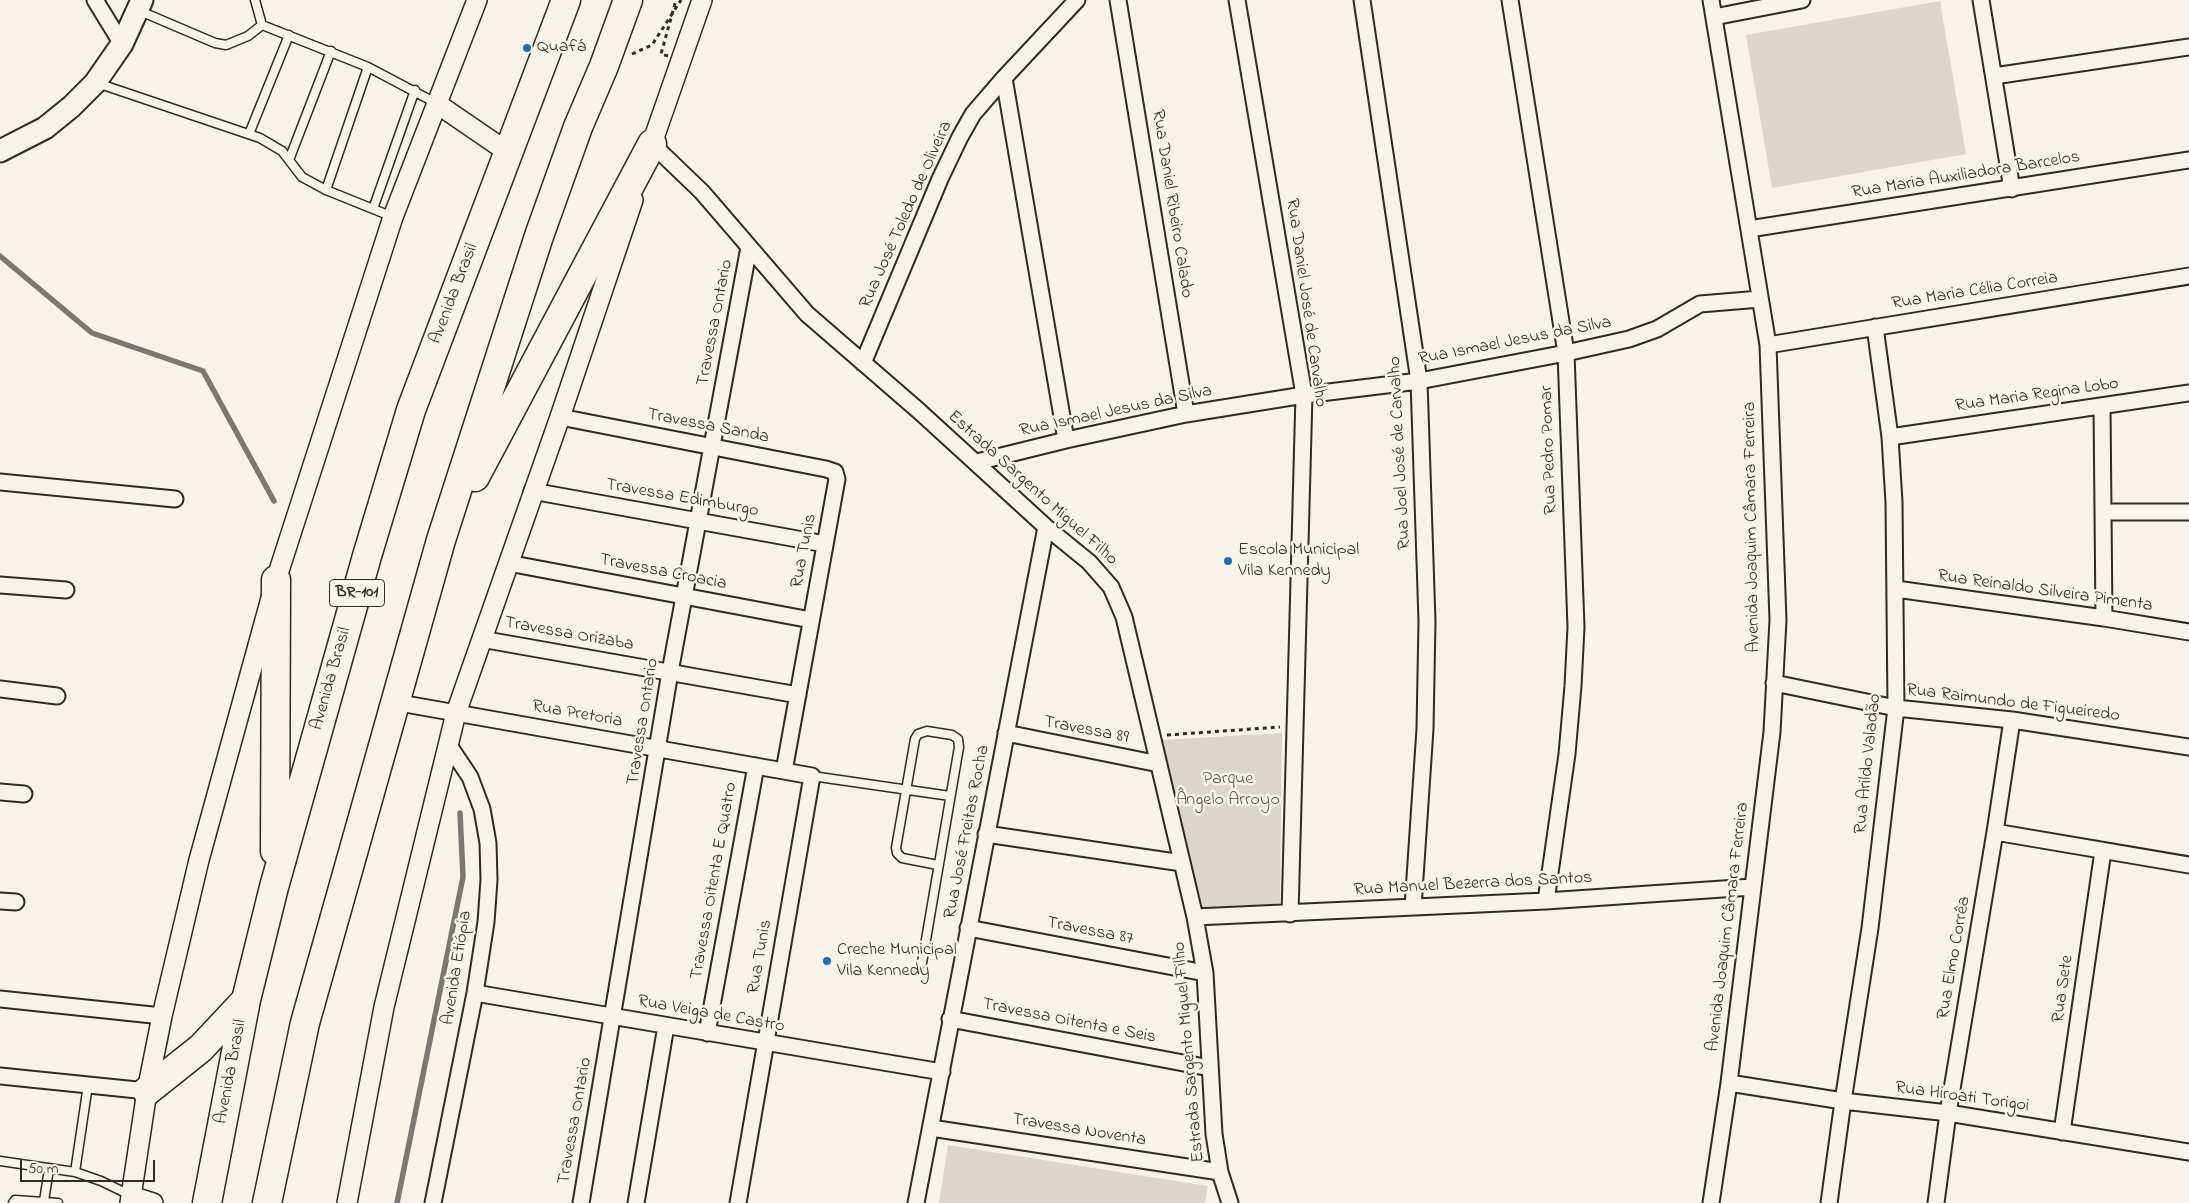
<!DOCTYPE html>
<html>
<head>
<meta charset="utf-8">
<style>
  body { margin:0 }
  #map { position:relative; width:2189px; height:1203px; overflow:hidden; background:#f7f3e8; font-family:"Indie Flower",sans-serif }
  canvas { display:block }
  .scale { position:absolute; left:20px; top:1160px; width:135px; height:22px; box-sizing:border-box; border:2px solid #2b2b2b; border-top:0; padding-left:6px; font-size:15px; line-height:18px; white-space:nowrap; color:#2b2b2b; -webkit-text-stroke:4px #f7f3e8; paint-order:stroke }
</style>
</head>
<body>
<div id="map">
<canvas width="2189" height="1203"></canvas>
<div class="scale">50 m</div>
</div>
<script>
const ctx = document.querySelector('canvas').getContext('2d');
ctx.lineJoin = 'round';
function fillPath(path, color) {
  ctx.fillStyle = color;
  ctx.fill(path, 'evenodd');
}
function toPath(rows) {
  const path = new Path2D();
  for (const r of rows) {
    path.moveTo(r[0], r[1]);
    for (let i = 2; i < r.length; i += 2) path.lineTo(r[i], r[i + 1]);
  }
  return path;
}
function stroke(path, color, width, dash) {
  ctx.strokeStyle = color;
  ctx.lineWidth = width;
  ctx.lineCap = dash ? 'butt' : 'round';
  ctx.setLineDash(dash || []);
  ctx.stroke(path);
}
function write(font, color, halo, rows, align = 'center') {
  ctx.font = font + ' "Indie Flower",sans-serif';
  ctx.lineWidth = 5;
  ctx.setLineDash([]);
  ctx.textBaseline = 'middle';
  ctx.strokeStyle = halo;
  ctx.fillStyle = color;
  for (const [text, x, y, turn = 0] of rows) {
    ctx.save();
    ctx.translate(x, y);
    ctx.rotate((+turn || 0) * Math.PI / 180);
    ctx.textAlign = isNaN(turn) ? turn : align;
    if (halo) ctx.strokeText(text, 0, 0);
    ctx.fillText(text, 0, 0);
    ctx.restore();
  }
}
const green = toPath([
  [1940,1,1966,154,1772,188,1746,35],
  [1282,733,1280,909,1200,909,1161,740],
  [948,1145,1208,1186,1205,1203,939,1203]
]);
const stream = toPath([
  [0,256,92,333,203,371,274,501],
  [397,1203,463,877,460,813]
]);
const path = toPath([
  [632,54,652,45,681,0],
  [1167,735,1280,727]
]);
const service = toPath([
  [255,0,262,25],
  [140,11,215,43,226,45,248,36,262,25,368,67,436,103],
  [97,83,260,138,282,151,302,177,326,190,393,217],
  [249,134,289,35],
  [289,160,331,51],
  [326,190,368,67],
  [373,209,415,90],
  [812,776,950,796],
  [922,963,959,747,958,739,952,735,927,731,918,734,915,739,896,848,897,853,902,858,938,865],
  [0,1161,75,1172,101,1181,130,1195],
  [75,1172,88,1085],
  [44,1201,49,1169],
  [13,1203,15,1200,58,1203]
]);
const minor = toPath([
  [95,0,122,44],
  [1118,0,1186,414],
  [1237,0,1304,395,1290,914],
  [1362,0,1419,381,1427,621,1425,729,1413,907],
  [1510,0,1566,353,1576,627,1573,686,1567,754,1546,901],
  [1981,0,2012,189],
  [1714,17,1802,0],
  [1994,76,2189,47],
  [1004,78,1066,440],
  [652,144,702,192,807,314,919,411,1046,527,1089,562,1111,587,1124,617,1195,917,1205,973,1214,1134,1220,1172,1230,1203],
  [1749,229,2189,160],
  [1768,345,2189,276],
  [863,363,940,179,960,137,973,114,1004,78,1077,0],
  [2102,406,2104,618],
  [560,417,826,469,835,472,837,479,784,771],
  [1890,437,2189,393],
  [977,462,1066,440,1186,414,1304,395,1419,381,1566,353,1629,339,1657,329,1700,304,1760,299],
  [0,482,175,499],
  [532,491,825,544],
  [2103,512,2189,512],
  [508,563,811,620],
  [0,585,66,590],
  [1896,589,2104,618,2189,632],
  [481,639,798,695],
  [1774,683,1896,708,2012,720,2189,747],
  [0,689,57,696],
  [394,702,812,776,738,1203],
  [1006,733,1159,764],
  [0,792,24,794],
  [1995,832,2189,865],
  [986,834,1182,863],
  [0,901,16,902],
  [1195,917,1546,901,1752,887],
  [968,928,1205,973],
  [475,993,942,1072],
  [0,999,162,1016],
  [950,1019,1210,1068],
  [707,1033,756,766],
  [0,1076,147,1091],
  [1729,1083,1843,1101,1948,1113,2189,1152],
  [931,1128,1220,1172],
  [2062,1132,2103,851],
  [433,1203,475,993,486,922,489,880,488,843,482,809,470,777,448,744],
  [581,1203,670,672,749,247],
  [636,1203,666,1026],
  [916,1203,1046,527],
  [1711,1203,1729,1083,1772,732,1778,620,1768,345,1711,0],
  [1829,1203,1843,1101,1870,928,1896,708,1894,502,1890,437,1875,327],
  [1936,1203,1948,1113,1995,832,2012,720]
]);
const tertiary = toPath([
  [436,103,509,153],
  [648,155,702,0],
  [131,1196,153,1203],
  [130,1203,147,1091,162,1016,199,860,276,580,393,217,477,0],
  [347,1203,384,1007,456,713,560,417,633,200]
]);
const secondary = toPath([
  [0,151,45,128,71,107,95,83,122,44,142,0]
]);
const motorway = toPath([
  [475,477,652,144],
  [275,851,276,580],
  [147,1091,201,1048,245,1001],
  [207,1203,246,1000,274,887,367,556,411,410,566,0],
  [267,1203,305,1023,441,540,539,236,578,127,604,66,628,0]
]);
const pathBridge = toPath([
  [668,56,661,54,676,0]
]);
const markers = [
  [527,48,5,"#1f6fb2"],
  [1228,561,5,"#1f6fb2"],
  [827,961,5,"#1f6fb2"]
];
const shields = [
  [357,593,55]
];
const shieldNames = [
  ["BR-101",357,593]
];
const poiNames = [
  ["Quafá",537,48],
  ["Escola Municipal",1238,551],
  ["Vila Kennedy",1238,572],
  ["Creche Municipal",837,951],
  ["Vila Kennedy",837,972]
];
const streetNames = [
  ["Rua Maria Auxiliadora Barcelos",1966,176,-9],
  ["Rua Daniel Ribeiro Calado",1171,204,81],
  ["Rua José Toledo de Oliveira",907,215,-66],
  ["Rua Maria Célia Correia",1975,292,-9],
  ["Avenida Brasil",455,294,-69],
  ["Rua Daniel José de Carvalho",1305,303,82],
  ["Travessa Ontario",716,323,-79],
  ["Rua Ismael Jesus da Silva",1515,342,-11],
  ["Rua Maria Regina Lobo",2037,396,-8],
  ["Rua Ismael Jesus da Silva",1116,412,-12],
  ["Travessa Sanda",708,427,11],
  ["Rua Pedro Pomar",1550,450,-92],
  ["Rua Joel José de Carvalho",1401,453,-93],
  ["Estrada Sargento Miguel Filho",1032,489,42],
  ["Travessa Edimburgo",682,499,10],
  ["Avenida Joaquim Câmara Ferreira",1753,527,-91],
  ["Rua Tunis",805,551,-79],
  ["Travessa Croacia",663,573,11],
  ["Rua Reinaldo Silveira Pimenta",2045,592,8],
  ["Travessa Orizaba",569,635,10],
  ["Avenida Brasil",332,679,-74],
  ["Rua Raimundo de Figueiredo",2013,704,7],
  ["Rua Pretoria",577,715,10],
  ["Travessa Ontario",644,722,-81],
  ["Travessa 89",1086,731,11],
  ["Rua Arildo Valadão",1869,764,-84],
  ["Rua José Freitas Rocha",968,832,-79],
  ["Travessa Oitenta E Quatro",715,881,-80],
  ["Rua Manuel Bezerra dos Santos",1473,885,-3],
  ["Avenida Joaquim Câmara Ferreira",1729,927,-83],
  ["Travessa 87",1090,932,11],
  ["Rua Tunis",761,957,-80],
  ["Rua Elmo Corrêa",1955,958,-80],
  ["Avenida Etiópia",458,968,-81],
  ["Rua Sete",2064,989,-82],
  ["Rua Veiga de Castro",711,1015,10],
  ["Travessa Oitenta e Seis",1069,1022,11],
  ["Estrada Sargento Miguel Filho",1190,1052,-95],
  ["Avenida Brasil",232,1072,-79],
  ["Rua Hiroati Torigoi",1962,1098,8],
  ["Travessa Ontario",576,1121,-80],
  ["Travessa Noventa",1079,1131,9]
];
const parkNames = [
  ["Parque",1228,780],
  ["Ângelo Arroyo",1228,801]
];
fillPath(green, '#dad6cc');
stroke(stream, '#7a7874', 5.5);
stroke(service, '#2b2b2b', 11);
stroke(minor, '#2b2b2b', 19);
stroke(tertiary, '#2b2b2b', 22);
stroke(secondary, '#2b2b2b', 25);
stroke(motorway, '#2b2b2b', 31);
stroke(path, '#2b2b2b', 3, [4, 4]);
stroke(service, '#f7f3e8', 8);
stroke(minor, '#f7f3e8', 15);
stroke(tertiary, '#f7f3e8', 19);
stroke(secondary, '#f7f3e8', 21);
stroke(motorway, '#f7f3e8', 28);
stroke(pathBridge, '#2b2b2b', 3, [4, 4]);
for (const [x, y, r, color] of markers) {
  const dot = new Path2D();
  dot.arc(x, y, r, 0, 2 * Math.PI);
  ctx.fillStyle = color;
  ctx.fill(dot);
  stroke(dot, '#f7f3e8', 2);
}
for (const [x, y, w] of shields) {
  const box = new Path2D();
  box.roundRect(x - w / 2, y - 13.5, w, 27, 4);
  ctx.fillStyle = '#f7f3e8';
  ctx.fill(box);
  stroke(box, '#2b2b2b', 1);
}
write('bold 16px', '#2b2b2b', null, shieldNames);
write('18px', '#2b2b2b', '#f7f3e8', poiNames, 'left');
write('18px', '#2b2b2b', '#f7f3e8', streetNames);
write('18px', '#575653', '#f7f3e8', parkNames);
</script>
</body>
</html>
